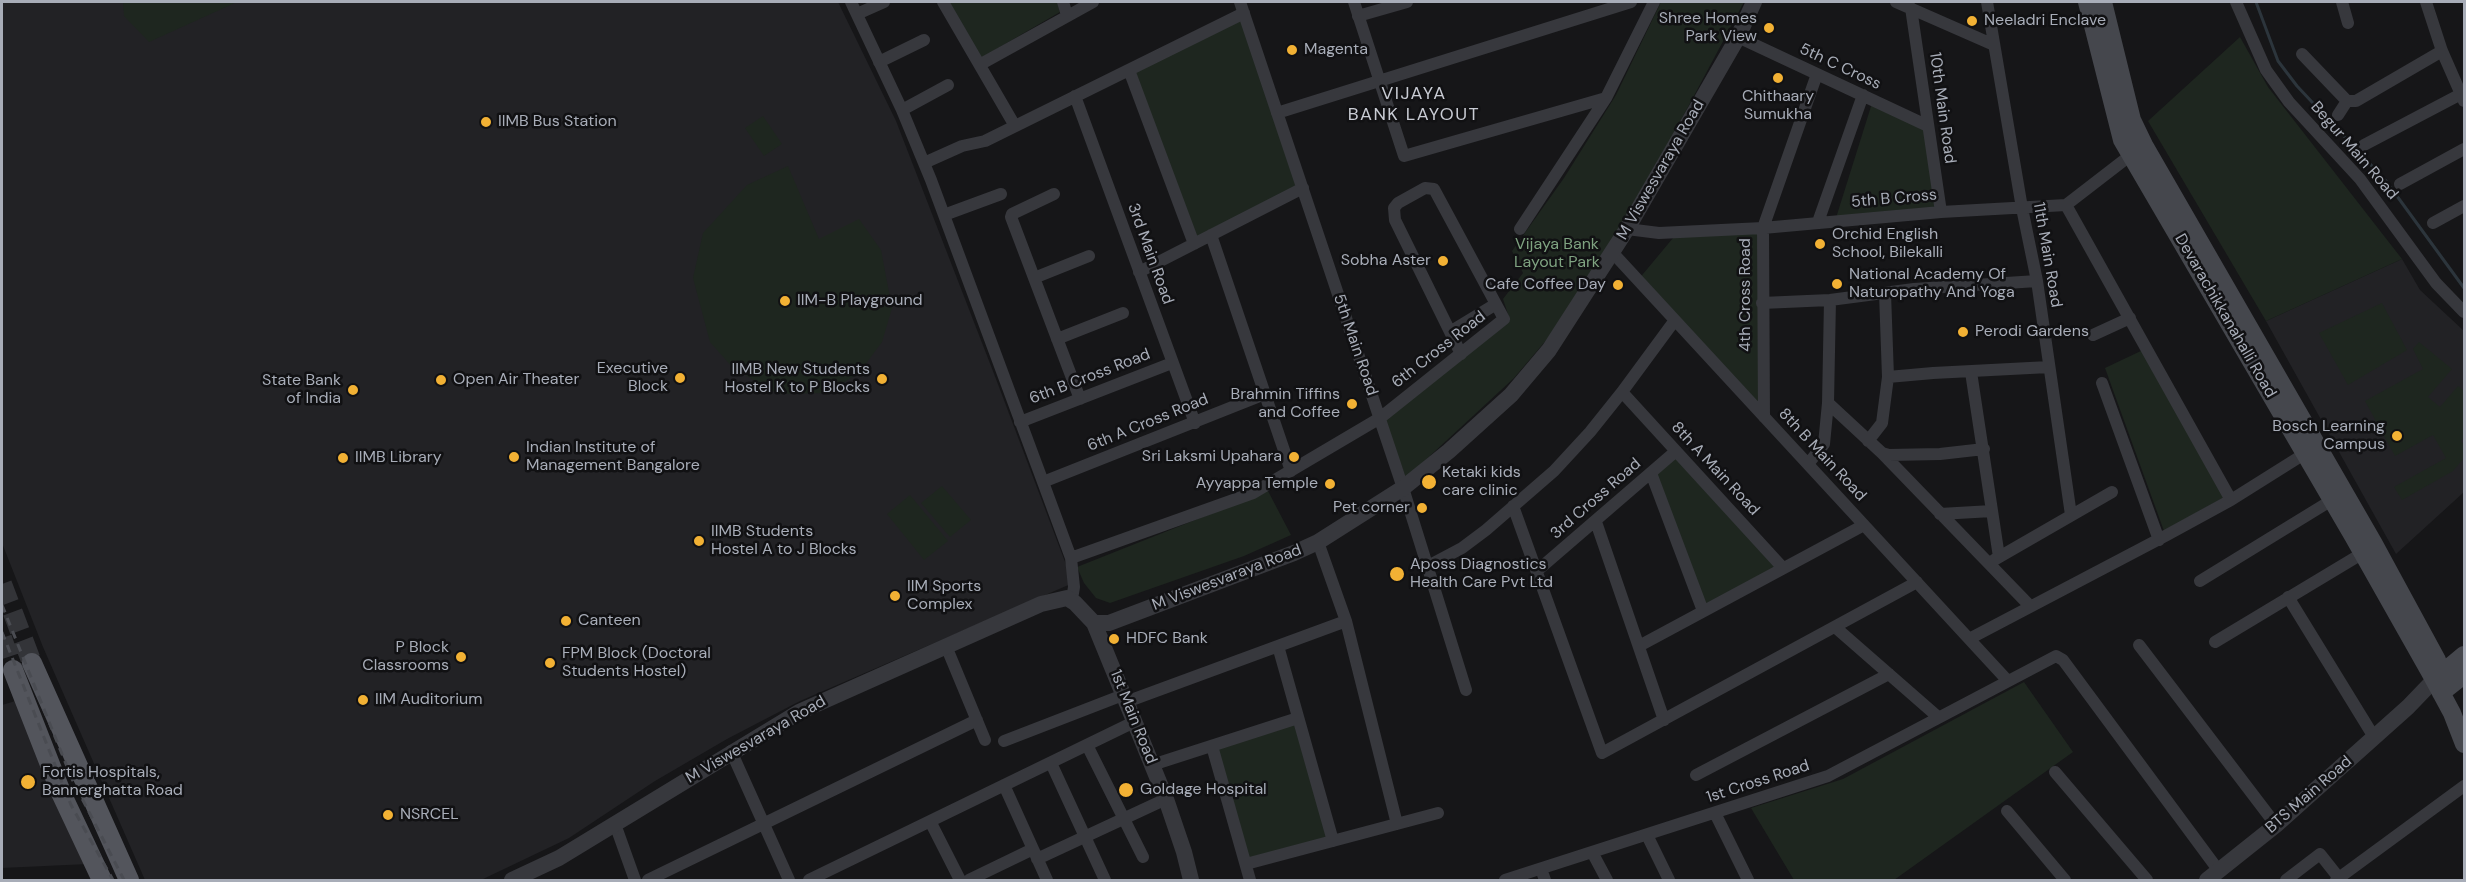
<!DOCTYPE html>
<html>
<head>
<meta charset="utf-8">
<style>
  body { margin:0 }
  #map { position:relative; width:2466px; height:882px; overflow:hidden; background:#161618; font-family:"DM Sans",sans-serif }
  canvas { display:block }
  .frame { position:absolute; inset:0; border:3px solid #a8adb8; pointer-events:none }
</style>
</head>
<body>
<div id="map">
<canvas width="2466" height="882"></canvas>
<div class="frame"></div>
</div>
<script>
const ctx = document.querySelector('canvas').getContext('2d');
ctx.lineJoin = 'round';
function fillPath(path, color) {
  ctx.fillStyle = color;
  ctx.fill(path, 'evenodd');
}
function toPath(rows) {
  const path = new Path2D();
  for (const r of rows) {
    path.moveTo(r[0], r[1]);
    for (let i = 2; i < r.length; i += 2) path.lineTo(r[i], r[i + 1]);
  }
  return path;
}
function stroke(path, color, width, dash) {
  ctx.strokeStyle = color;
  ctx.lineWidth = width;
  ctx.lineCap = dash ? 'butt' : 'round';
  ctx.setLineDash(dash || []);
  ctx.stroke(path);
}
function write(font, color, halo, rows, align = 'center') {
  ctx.font = font + ' "DM Sans",sans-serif';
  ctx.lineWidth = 5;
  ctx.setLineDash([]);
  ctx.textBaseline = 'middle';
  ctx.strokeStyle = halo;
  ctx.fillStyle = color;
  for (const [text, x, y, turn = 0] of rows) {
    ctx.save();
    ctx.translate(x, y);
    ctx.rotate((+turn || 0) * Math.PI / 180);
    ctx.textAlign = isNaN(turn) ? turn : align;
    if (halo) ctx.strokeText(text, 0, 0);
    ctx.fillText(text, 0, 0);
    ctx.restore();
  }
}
const built = toPath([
  [2,2,838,2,896,121,996,379,1073,583,800,701,727,739,655,781,569,838,481,880,145,880,43,647,2,543],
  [2402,259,2420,290,2464,331,2464,492,2396,554,2266,321],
  [22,699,88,864,2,868,2,705]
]);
const green = toPath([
  [123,2,237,2,149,42,124,16],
  [947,2,1057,2,1060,12,981,58],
  [1661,2,1744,2,1658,163,1605,252,1548,338,1514,378,1406,478,1384,420,1510,320,1503,299,1523,273,1512,251,1564,178,1616,95],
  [1244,13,1303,188,1194,244,1129,70],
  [2240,37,2268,87,2402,259,2266,321,2148,121],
  [1873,100,1928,126,1941,212,1835,221],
  [763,116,782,144,764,156,745,128],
  [788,166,819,239,859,219,881,250,892,308,882,342,859,373,827,393,778,394,733,368,710,342,693,278,703,233,747,185],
  [1763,228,1764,417,1638,280,1678,232],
  [2382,303,2407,350,2348,385,2319,333],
  [2419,342,2452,369,2428,397,2440,407,2458,386,2464,391,2464,437,2461,441,2464,445,2464,458,2453,471,2402,500,2394,487,2446,458,2433,435,2395,456,2365,401,2423,369,2413,349],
  [2143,350,2228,495,2164,531,2105,368],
  [1676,451,1783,568,1703,611,1651,473],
  [942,486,971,520,950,537,921,503],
  [1268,491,1291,535,1244,556,1110,603,1096,598,1084,583,1077,567],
  [910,495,948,541,924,560,887,514],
  [2024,682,2073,752,1894,880,1794,880,1751,808,1843,779],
  [1298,718,1333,841,1246,864,1212,746]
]);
const stream = toPath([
  [2256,2,2278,61,2297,86,2386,181,2464,288]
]);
const primaryTunnel = toPath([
  [2,584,32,663],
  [2,638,13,670]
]);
const minor = toPath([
  [851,2,902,110,931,180,1043,482,1071,558,1074,587,1072,599],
  [943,2,1015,126],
  [1063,2,1067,15],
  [1240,2,1403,488,1466,690],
  [1354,2,1404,156,1606,98,1654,2],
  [1896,2,1994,45],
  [1987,2,2022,208,2037,281,2071,515],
  [2236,2,2266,70,2289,102,2360,179,2436,283,2464,312],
  [2342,2,2348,23],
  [2426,2,2442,51,2464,101],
  [1911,8,1941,212],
  [857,14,884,2],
  [1358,16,1407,2],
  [1738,37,1928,126],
  [2302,54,2347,101,2356,101,2442,51],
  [879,62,924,40],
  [981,64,1093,2],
  [1129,70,1194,244],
  [1075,96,1195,423],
  [902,110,948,85],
  [1277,113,1631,2],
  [2338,115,2347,101],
  [2364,145,2461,94],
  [924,163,962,146,985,141,1244,13],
  [2400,184,2464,149],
  [1054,194,1012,214,1011,217,1080,399],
  [2066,205,2231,500],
  [944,215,1001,194],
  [1818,222,1863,95],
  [2433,223,2464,206],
  [1520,229,1606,98],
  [1627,229,1659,233,1763,228,1941,212,2066,205,2136,151],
  [1211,235,1291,471],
  [1613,253,2007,680],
  [1139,272,1303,188],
  [1034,278,1089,256],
  [1762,303,1830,300,1914,289,2037,281],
  [1450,332,1496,304],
  [2093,335,2130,318],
  [1057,339,1123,313],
  [1971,372,1999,557],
  [1888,377,1933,373,2049,367],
  [2102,383,2159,540],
  [1622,392,1783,568],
  [1828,403,1882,453,2030,606],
  [1764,417,1763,228,1817,74],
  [1020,422,1172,363],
  [1868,441,1882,423,1888,377,1885,293],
  [1882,453,1889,455,1940,454,1984,449],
  [1808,464,1824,444,1828,403,1830,300],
  [1651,473,1703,611],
  [1043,482,1265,394],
  [1513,506,1602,753,1917,582],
  [1940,514,1992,511],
  [1596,522,1664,720],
  [1318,542,1346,621,1397,824],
  [1071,558,1253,493,1380,418,1504,319,1434,189,1425,188,1398,203,1394,208,1395,220,1461,354],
  [1994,560,2112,492],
  [1428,566,1462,548,1486,530,1554,471,1590,432,1622,392,1675,320],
  [1538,570,1676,451],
  [2200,581,2332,500],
  [2288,597,2374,737],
  [1835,627,1938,717],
  [1969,639,2167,535,2231,500,2309,451],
  [2215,642,2363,553],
  [2139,645,2276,825],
  [946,646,985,740],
  [1278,646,1333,841],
  [1639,646,1864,525],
  [1126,702,1346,621],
  [1004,741,1123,695],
  [1087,745,1143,857],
  [1212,746,1250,880],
  [731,751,789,880],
  [1051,763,1105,880],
  [1152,765,1298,718],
  [2055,772,2147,880],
  [1696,775,1889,674],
  [1004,785,1047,880],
  [2007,811,2065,880],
  [1715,813,1748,880],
  [930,821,960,880],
  [615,824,635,880],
  [1647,835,1669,880],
  [1592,852,1607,880],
  [1037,859,1166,799],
  [1246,864,1438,813],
  [1541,869,1545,880],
  [648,880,977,720],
  [809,880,1134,722],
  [969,880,1033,849],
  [1505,880,1828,776,2056,656,2063,660,2219,871],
  [2286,880,2320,854,2339,878],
  [2336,880,2464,786]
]);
const tertiary = toPath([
  [1094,623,1166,799,1184,852,1191,880],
  [512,880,559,858,799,712,1041,604,1067,598,1075,603,1094,623,1109,623,1294,553,1318,542,1403,488,1449,451,1511,395,1549,350,1627,229,1738,37,1754,2],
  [2207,880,2276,825,2408,707,2434,680]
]);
const secondary = toPath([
  [2087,2,2122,140,2353,536,2431,674,2452,713,2464,744],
  [2103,2,2132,120,2144,145,2374,544,2437,660],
  [2434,680,2464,655],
  [2441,693,2464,675]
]);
const primary = toPath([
  [32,663,129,880],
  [13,670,62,795,102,880]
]);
const rail = toPath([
  [2,605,72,779,124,880],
  [2,632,71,805,113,880]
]);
const markers = [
  [1972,21,6,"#f2b134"],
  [1769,28,6,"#f2b134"],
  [1292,50,6,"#f2b134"],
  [1778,78,6,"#f2b134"],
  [486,122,6,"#f2b134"],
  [1820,244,6,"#f2b134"],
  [1443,261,6,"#f2b134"],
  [1837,284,6,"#f2b134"],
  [1618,285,6,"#f2b134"],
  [785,301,6,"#f2b134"],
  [1963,332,6,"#f2b134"],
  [680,378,6,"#f2b134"],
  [882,379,6,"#f2b134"],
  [441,380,6,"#f2b134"],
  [353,390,6,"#f2b134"],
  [1352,404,6,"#f2b134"],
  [2397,436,6,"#f2b134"],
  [514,457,6,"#f2b134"],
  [1294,457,6,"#f2b134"],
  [343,458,6,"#f2b134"],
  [1429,482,8,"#f2b134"],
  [1330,484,6,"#f2b134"],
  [1422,508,6,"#f2b134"],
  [699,541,6,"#f2b134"],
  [1397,574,8,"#f2b134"],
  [895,596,6,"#f2b134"],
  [566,621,6,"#f2b134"],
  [1114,639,6,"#f2b134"],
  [461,657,6,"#f2b134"],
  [550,663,6,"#f2b134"],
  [363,700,6,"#f2b134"],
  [28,782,8,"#f2b134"],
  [1126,790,8,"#f2b134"],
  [388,815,6,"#f2b134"]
];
const poiNames = [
  ["Shree Homes",1757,19,"right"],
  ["Park View",1757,37,"right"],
  ["Neeladri Enclave",1984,21],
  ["Magenta",1304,50],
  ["Chithaary",1778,97,"center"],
  ["Sumukha",1778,115,"center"],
  ["IIMB Bus Station",498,122],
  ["Orchid English",1832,235],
  ["School, Bilekalli",1832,253],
  ["Sobha Aster",1431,261,"right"],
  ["National Academy Of",1849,275],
  ["Naturopathy And Yoga",1849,293],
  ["Cafe Coffee Day",1606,285,"right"],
  ["IIM-B Playground",797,301],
  ["Perodi Gardens",1975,332],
  ["Executive",668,369,"right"],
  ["Block",668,387,"right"],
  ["IIMB New Students",870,370,"right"],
  ["Hostel K to P Blocks",870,388,"right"],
  ["Open Air Theater",453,380],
  ["State Bank",341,381,"right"],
  ["of India",341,399,"right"],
  ["Brahmin Tiffins",1340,395,"right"],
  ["and Coffee",1340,413,"right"],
  ["Bosch Learning",2385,427,"right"],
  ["Campus",2385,445,"right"],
  ["Indian Institute of",526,448],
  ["Management Bangalore",526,466],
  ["Sri Laksmi Upahara",1282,457,"right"],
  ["IIMB Library",355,458],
  ["Ketaki kids",1442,473],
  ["care clinic",1442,491],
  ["Ayyappa Temple",1318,484,"right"],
  ["Pet corner",1410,508,"right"],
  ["IIMB Students",711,532],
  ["Hostel A to J Blocks",711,550],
  ["Aposs Diagnostics",1410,565],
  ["Health Care Pvt Ltd",1410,583],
  ["IIM Sports",907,587],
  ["Complex",907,605],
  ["Canteen",578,621],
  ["HDFC Bank",1126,639],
  ["P Block",449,648,"right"],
  ["Classrooms",449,666,"right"],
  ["FPM Block (Doctoral",562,654],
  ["Students Hostel)",562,672],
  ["IIM Auditorium",375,700],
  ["Fortis Hospitals,",42,773],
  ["Bannerghatta Road",42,791],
  ["Goldage Hospital",1140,790],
  ["NSRCEL",400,815]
];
const streetNames = [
  ["5th C Cross",1840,67,25],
  ["10th Main Road",1942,108,82],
  ["Begur Main Road",2354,151,49],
  ["M Viswesvaraya Road",1661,170,-60],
  ["5th B Cross",1894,199,-5],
  ["3rd Main Road",1150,254,70],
  ["11th Main Road",2047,255,80],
  ["4th Cross Road",1746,295,-90],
  ["Devarachikkanahalli Road",2225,316,60],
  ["5th Main Road",1355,345,71],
  ["6th Cross Road",1439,350,-38],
  ["6th B Cross Road",1090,377,-21],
  ["6th A Cross Road",1148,423,-22],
  ["8th B Main Road",1822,455,47],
  ["8th A Main Road",1715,469,47],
  ["3rd Cross Road",1596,499,-41],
  ["M Viswesvaraya Road",1227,578,-21],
  ["1st Main Road",1133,717,68],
  ["M Viswesvaraya Road",756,740,-30],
  ["1st Cross Road",1758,782,-18],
  ["BTS Main Road",2309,795,-41]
];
const parkNames = [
  ["Vijaya Bank",1557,245],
  ["Layout Park",1557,263]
];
const neighbourhoodNames = [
  ["VIJAYA",1414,94],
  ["BANK LAYOUT",1414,115]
];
fillPath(built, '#222225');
fillPath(green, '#1e261f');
stroke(stream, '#2c353c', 3);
stroke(primaryTunnel, '#333438', 20, [20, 10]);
stroke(minor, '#37383d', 12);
stroke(tertiary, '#37383d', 16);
stroke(secondary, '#45474d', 18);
stroke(primary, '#53555c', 20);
stroke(rail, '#4a4c52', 3, [8, 6]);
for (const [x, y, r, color] of markers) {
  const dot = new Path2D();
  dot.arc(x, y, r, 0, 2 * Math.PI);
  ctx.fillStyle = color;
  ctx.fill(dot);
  stroke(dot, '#111113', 2);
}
write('16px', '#a8adb8', '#111113', poiNames, 'left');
write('16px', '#a8adb8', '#111113', streetNames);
write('16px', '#7fa381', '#111113', parkNames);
ctx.letterSpacing = '1.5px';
write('18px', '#c9ccd4', '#111113', neighbourhoodNames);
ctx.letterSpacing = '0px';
</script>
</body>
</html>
